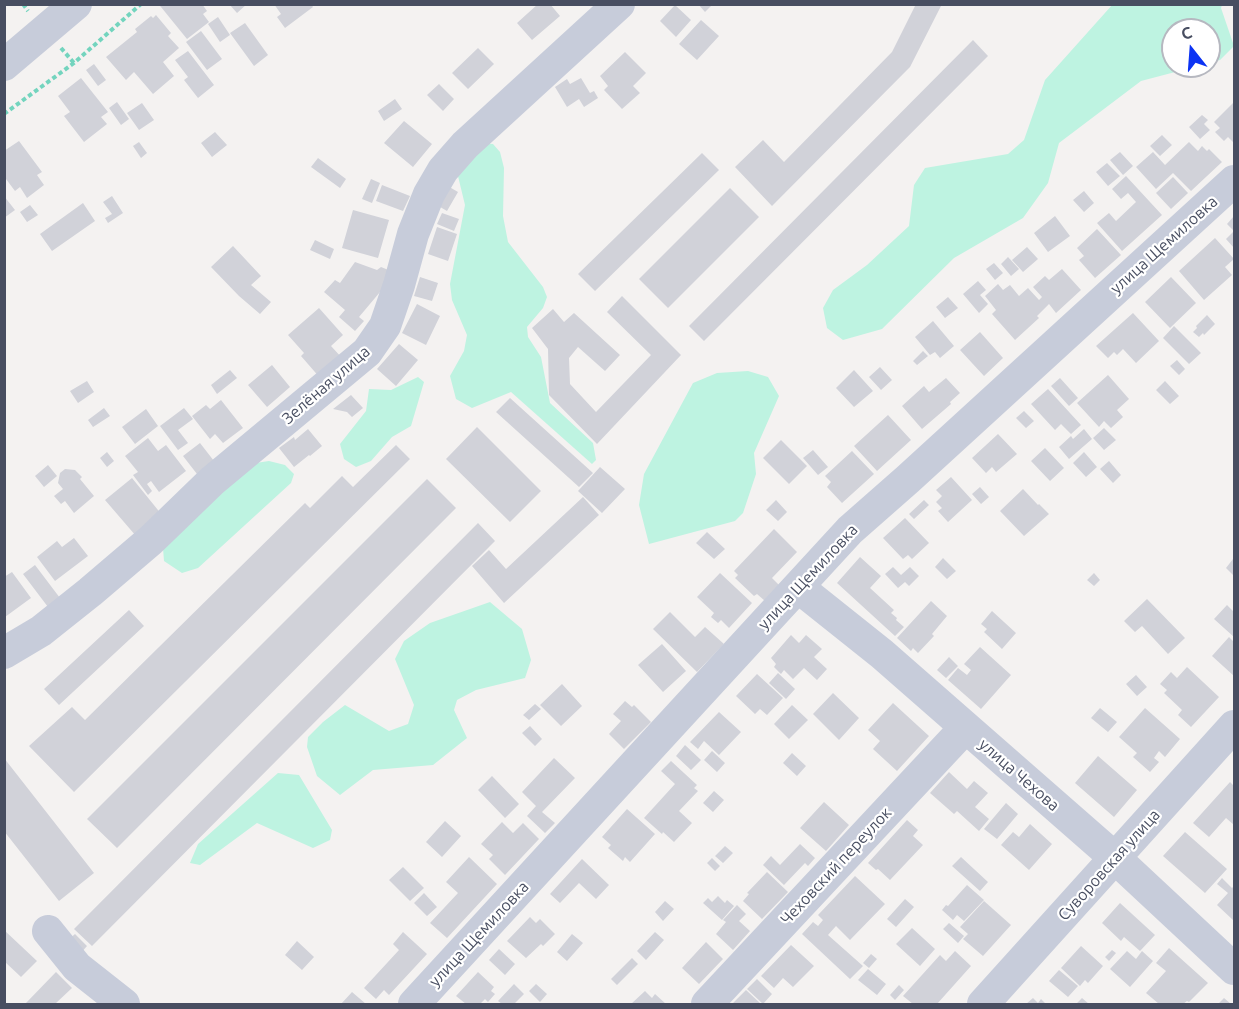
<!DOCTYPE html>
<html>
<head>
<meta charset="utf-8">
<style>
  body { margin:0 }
  #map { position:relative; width:1239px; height:1009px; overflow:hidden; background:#f4f2f1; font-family:Ubuntu,sans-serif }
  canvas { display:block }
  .frame { position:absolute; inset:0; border:6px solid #484e61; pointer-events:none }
  .north { position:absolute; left:1161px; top:18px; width:60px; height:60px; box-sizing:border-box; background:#fff; border:2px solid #b6b8c0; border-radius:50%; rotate:343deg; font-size:16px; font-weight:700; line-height:24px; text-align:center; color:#484e61 }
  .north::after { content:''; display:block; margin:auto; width:21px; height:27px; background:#0c33f3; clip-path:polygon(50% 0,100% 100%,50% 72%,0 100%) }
</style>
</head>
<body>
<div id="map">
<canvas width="1239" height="1009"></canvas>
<div class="frame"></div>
<div class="north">С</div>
</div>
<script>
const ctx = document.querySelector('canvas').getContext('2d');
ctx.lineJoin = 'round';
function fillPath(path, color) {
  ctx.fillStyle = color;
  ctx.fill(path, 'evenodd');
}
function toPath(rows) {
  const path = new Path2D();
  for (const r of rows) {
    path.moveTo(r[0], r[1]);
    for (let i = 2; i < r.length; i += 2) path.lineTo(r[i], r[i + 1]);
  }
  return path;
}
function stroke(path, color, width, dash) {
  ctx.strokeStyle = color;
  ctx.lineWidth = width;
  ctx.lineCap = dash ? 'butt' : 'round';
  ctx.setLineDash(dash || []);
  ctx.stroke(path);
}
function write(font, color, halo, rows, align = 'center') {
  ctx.font = font + ' Ubuntu,sans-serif';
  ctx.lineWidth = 4.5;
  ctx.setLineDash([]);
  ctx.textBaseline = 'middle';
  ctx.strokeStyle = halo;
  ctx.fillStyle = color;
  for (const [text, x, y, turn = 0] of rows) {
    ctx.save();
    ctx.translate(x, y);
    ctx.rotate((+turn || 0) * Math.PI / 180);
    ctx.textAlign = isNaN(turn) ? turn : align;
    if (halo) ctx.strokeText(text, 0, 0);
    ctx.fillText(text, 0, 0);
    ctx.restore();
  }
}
const green = toPath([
  [1113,4,1222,5,1221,8,1234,46,1220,60,1209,63,1209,30,1173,30,1173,66,1198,66,1141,81,1059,143,1048,183,1023,218,954,258,882,329,843,340,827,328,823,308,833,290,867,265,909,226,914,185,925,168,1008,154,1024,140,1045,80],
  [479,143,493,144,500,152,504,168,503,216,508,242,543,287,547,297,543,308,527,327,528,337,541,357,550,403,593,443,596,460,592,464,511,392,472,408,456,399,450,376,464,351,467,335,452,300,450,284,465,205,457,172],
  [748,371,768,377,779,396,754,453,756,474,743,513,735,521,649,544,639,505,644,474,693,383,717,373],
  [418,377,424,382,411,426,392,437,371,461,356,467,344,459,340,444,366,411,369,389,391,390],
  [269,461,285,465,294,474,291,483,198,568,182,573,164,561,163,548,249,464],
  [490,602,522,629,531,660,525,678,476,690,457,700,454,710,467,738,433,765,373,770,340,795,317,776,307,747,308,737,323,722,345,705,389,731,408,724,414,705,395,659,404,641,430,623],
  [278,773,299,775,332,830,330,840,313,848,257,823,200,865,190,863,198,844]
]);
const building = toPath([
  [162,4,202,4,207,11,203,14,209,22,187,39,161,7,160,6],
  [229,4,247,4,237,13],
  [274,4,311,4,313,7,285,28,277,17,281,14],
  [538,4,550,4,560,16,532,40,517,23],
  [698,4,713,4,705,12],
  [916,4,938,4,941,6,910,67,772,206,735,167,763,140,784,162,892,52],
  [675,5,691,20,676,37,660,21],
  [156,15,171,33,168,36,179,48,163,62,174,76,153,94,134,72,126,80,106,57,137,32,135,29,151,16,153,18],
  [218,17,230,35,220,42,208,24],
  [701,20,719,36,697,60,679,44],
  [245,23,268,55,254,66,230,33],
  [201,31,222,59,207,70,186,42],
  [973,40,988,56,704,341,689,326],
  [478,48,494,64,468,89,452,73],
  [188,51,214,85,198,98,184,80,188,77,175,60],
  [625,52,646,73,633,86,640,93,622,109,604,90,608,86,600,76],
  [94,64,106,80,98,86,86,70],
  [81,78,108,112,101,117,107,124,84,142,64,116,70,112,58,96],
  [581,78,590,93,594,91,598,98,584,107,579,99,567,107,555,87,567,79,570,84],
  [439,84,454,99,443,111,427,95],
  [395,99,402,109,384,121,378,111],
  [117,102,129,119,121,125,109,108],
  [1234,102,1234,143,1228,137,1224,141,1215,132,1220,128,1214,122],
  [142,103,154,120,139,130,127,113],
  [1202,115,1208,120,1204,124,1210,130,1200,139,1189,127],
  [404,121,432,144,413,167,384,143],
  [215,132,227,145,212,157,201,143],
  [1162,135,1172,145,1160,156,1150,146],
  [19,141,42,172,37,175,44,185,27,198,20,187,15,191,6,179,4,181,4,151],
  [139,142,147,153,141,158,133,146],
  [1189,142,1198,151,1202,146,1207,151,1209,149,1222,162,1191,191,1173,173,1156,189,1136,167,1153,152,1165,165],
  [1120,152,1133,166,1123,175,1110,160],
  [702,153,719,170,595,291,578,274],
  [318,158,346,179,340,188,311,167],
  [1107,163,1120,176,1108,186,1096,172],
  [1126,176,1162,215,1122,251,1097,223,1109,213,1116,221,1136,202,1128,193,1121,199,1112,189],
  [1173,177,1188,193,1171,209,1156,193],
  [371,179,380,183,372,203,362,199],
  [382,185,410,196,403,211,376,201],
  [446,185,458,192,447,211,435,204],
  [730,188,759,217,668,308,639,279],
  [1084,191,1094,203,1084,212,1073,200],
  [4,196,15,210,4,218],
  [112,196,123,213,108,223,105,218,112,214,103,202],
  [83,203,95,221,52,251,40,234],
  [30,205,38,215,27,222,20,212],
  [353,210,389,220,378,258,342,248],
  [442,213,459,219,454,231,437,224],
  [1055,216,1070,236,1048,252,1034,233],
  [1234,216,1234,248,1226,239,1234,231,1227,224],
  [437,227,457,234,448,261,428,254],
  [1097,229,1121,255,1095,278,1079,260,1084,256,1077,248],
  [1215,238,1234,259,1225,267,1232,275,1204,300,1179,271],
  [315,240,334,249,330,259,310,250],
  [233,246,261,276,251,285,271,302,260,314,239,296,211,267],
  [1027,247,1038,259,1023,272,1012,260],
  [1008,257,1019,269,1011,276,1001,264],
  [355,262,377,270,381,267,396,273,359,317,364,321,355,331,339,317,345,310,324,292,335,280,340,283],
  [994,263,1003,273,995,280,986,269],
  [1062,269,1081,290,1056,313,1049,304,1037,316,1039,318,1015,340,992,314,996,310,985,296,998,284,1003,290,1010,285,1019,296,1028,288,1039,300,1042,297,1033,287,1045,276,1049,280],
  [420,277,438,283,432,301,414,296],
  [1171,277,1196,303,1170,328,1145,302],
  [978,281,986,290,980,295,988,304,979,313,963,294],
  [622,296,681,355,597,444,549,395,548,349,532,328,553,309,564,322,574,313,620,355,605,371,578,347,569,358,570,384,596,412,651,355,607,312],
  [948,297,958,308,945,318,936,307],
  [417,304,440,316,426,345,402,333],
  [319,308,343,335,331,346,343,359,321,379,301,356,304,353,288,335],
  [1133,313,1159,341,1136,363,1123,349,1117,355,1114,352,1108,358,1096,346],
  [1207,315,1215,324,1204,335,1203,333,1199,337,1193,332,1197,328,1196,326],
  [933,321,954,346,940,358,935,352,930,355,915,337],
  [1174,326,1201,353,1189,364,1163,338],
  [980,332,1003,358,984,376,960,350],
  [399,344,418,360,396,386,377,369],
  [923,351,928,356,917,365,913,361],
  [1177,360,1185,369,1179,375,1170,366],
  [272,365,290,387,267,407,248,385],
  [880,367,892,380,881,390,869,377],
  [230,370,237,378,217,394,211,385],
  [854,370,873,391,854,407,836,388],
  [1108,375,1129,399,1117,410,1123,417,1111,428,1104,421,1099,427,1077,403],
  [946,378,960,393,950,402,951,404,922,429,902,406,924,386,929,392],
  [1060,378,1078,398,1069,406,1051,386],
  [87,381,94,392,78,403,70,391],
  [1165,381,1179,396,1170,404,1156,390],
  [1048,389,1081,425,1071,434,1061,424,1055,430,1031,404],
  [351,395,363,408,352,417,347,412,333,409],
  [510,398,593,473,579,487,496,412],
  [221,400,243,428,223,443,215,434,210,439,192,416,206,405,210,409],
  [104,408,110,416,93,427,88,420],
  [184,408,193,419,178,430,188,443,178,450,160,426],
  [146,409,158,426,135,444,122,427],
  [1024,411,1034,421,1026,428,1016,418],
  [888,415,911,440,877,471,854,446],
  [477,427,541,491,510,522,446,459],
  [1104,428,1116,440,1104,450,1093,438],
  [308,429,322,446,310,456,309,455,294,467,279,448,294,437,295,440],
  [1084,429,1092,439,1069,459,1059,447,1071,436,1073,439],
  [998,434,1017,454,996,472,992,467,986,473,972,458],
  [148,438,158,451,166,445,186,471,159,492,151,481,147,484,152,491,148,495,133,475,138,472,125,456],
  [781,440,807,466,789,484,763,458],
  [200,443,214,461,197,474,183,456],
  [396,445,410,459,74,792,29,746,72,707,85,720,305,503,310,508,342,476,353,487],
  [1045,448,1064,468,1050,481,1031,461],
  [813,450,828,467,818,475,803,458],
  [852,451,874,474,842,503,827,487,831,482,825,476],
  [107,452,114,461,107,467,100,458],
  [1084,452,1097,467,1086,477,1073,463],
  [1109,461,1121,475,1113,483,1100,469],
  [48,465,57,476,44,487,35,476],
  [600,467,625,489,602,513,578,491],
  [65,469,75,470,82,477,80,479,94,496,74,513,65,501,61,504,54,496,63,489,58,483,60,473],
  [951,477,972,500,948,522,938,511,942,508,936,502,942,496,936,490],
  [132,478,162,515,136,536,105,500],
  [427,479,456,508,117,848,87,819],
  [980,487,989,497,981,504,972,494],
  [1023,489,1038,505,1039,504,1049,514,1024,536,1000,511],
  [583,497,599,515,504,603,472,566,489,550,506,569],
  [776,500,787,512,778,521,766,510],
  [924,500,929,505,914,519,909,514],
  [905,518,929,543,912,559,908,555,903,559,883,538],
  [478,523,495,541,92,946,74,929],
  [774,529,797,552,772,578,780,586,765,601,757,594,754,596,735,578,738,575,734,571],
  [707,532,725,549,714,559,696,543],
  [74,538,88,556,55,581,37,557,57,541,62,547],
  [860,557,881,576,870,588,894,610,891,613,897,618,896,620,904,627,895,636,837,583],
  [943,558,956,571,947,579,935,567],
  [1233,559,1234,560,1234,576,1226,568],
  [35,565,60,598,48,607,23,574],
  [893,567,901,575,910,567,919,576,909,586,905,582,898,588,885,574],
  [12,572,31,598,5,617,4,577],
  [720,573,752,603,729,628,721,620,718,623,711,617,714,613,697,597],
  [1094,573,1100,580,1094,586,1087,580],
  [1147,599,1185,638,1168,654,1142,626,1135,632,1124,621],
  [931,601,947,616,932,634,934,636,918,653,913,648,911,651,897,638],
  [1227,605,1234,612,1234,637,1214,619],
  [129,610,144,626,59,705,44,689],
  [992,611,1016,633,1002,649,984,632,987,629,981,624],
  [670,612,695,637,705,627,724,644,697,672,653,629],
  [791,635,799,643,806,635,822,649,814,657,827,669,817,680,804,668,793,679,784,670,781,674,774,667,776,664,771,658],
  [1229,637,1234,642,1234,676,1212,656],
  [662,644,686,671,663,692,638,665],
  [980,647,1011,675,981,709,948,680,958,668,967,675,971,670,964,664],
  [949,657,958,666,946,678,937,670],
  [1187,667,1219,697,1191,727,1178,715,1182,710,1164,693,1167,690,1160,684,1171,672,1177,678],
  [778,673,795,689,786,699,769,683],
  [757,674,783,698,767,715,760,709,755,714,736,696],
  [1136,675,1147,687,1137,696,1126,684],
  [562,684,582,706,561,726,540,705],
  [833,693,859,718,839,740,813,714],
  [625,701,632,707,634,705,651,722,624,749,609,734,621,721,613,714],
  [893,703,929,736,897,771,873,749,880,741,868,730],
  [535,704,541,709,529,720,523,715],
  [792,705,808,720,789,739,774,724],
  [1100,708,1117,722,1108,732,1091,718],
  [1145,708,1180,739,1165,757,1159,751,1154,758,1159,762,1150,772,1133,757,1137,753,1119,737],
  [719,712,741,732,719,755,704,741,698,749,690,742],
  [530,726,542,739,535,746,522,733],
  [685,745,701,760,691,770,676,756],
  [712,751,725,763,717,772,704,760],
  [792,753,806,766,797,776,783,763],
  [1098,756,1137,790,1114,817,1075,783],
  [4,758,94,873,59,901,4,831],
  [554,758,575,778,542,812,555,823,545,833,527,816,536,806,522,792],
  [671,761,697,785,694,788,698,791,679,811,692,823,674,842,663,832,662,834,644,818,675,784,661,771],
  [949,772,967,789,974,781,988,793,975,807,989,819,979,831,957,811,954,814,930,793],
  [492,776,519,804,505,818,478,790],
  [1230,782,1234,786,1234,825,1226,818,1209,837,1193,823],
  [714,791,724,800,713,812,703,803],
  [824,802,849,825,826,851,800,828],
  [1006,803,1018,814,997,839,984,829],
  [627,809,655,834,630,862,625,857,623,861,608,848,611,845,602,837],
  [907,820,918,830,913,836,923,845,890,880,878,869,876,870,868,863],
  [445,821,461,836,442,857,426,842],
  [502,822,513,833,523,823,539,839,505,875,489,859,493,855,481,844],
  [1030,824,1052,844,1029,870,1001,845,1013,832,1019,837],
  [1185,832,1227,869,1205,893,1163,856],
  [800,844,815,858,808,866,805,863,784,885,763,865,771,856,780,865],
  [725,846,733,853,723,863,715,856],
  [469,857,497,884,447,938,430,923,458,893,446,882],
  [961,857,988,882,980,891,952,866],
  [712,858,720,866,715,871,707,863],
  [582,859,609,885,596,899,579,883,560,903,550,894],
  [403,867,424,888,410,901,389,880],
  [767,872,788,892,762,919,743,901,749,894,747,893],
  [855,876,885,904,850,940,836,926,828,935,863,966,850,979,802,934,813,922,818,926,823,920,818,915],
  [1222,878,1232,888,1234,886,1234,921,1217,905,1228,893,1217,884],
  [967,885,984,900,964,921,957,915,953,920,942,910,946,905,948,906],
  [424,893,437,907,427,916,414,903],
  [718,896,725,903,727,900,734,906,722,920,703,903,708,898,712,902],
  [905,899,914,907,896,927,887,919],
  [665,901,674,909,663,921,655,912],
  [984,901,1011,925,983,956,963,939,968,934,960,927],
  [1120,903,1155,935,1140,951,1124,937,1121,941,1102,923],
  [737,905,746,914,739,921,750,931,733,950,716,934,726,922,723,920],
  [530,917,536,923,540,919,555,934,543,946,541,944,526,958,507,941],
  [949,923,964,936,958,943,943,929],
  [912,928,935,949,920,966,896,944],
  [4,930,37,961,21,977,4,961],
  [403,932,427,954,389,995,384,990,376,999,364,988,399,950,393,944],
  [655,932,664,940,646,960,637,951],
  [75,934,87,946,80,954,67,941],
  [572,934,583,943,567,961,557,952],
  [297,941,314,957,302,970,285,955],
  [706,942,723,959,699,984,682,968],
  [791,945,814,966,793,987,783,978,774,988,761,976],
  [1081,946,1103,966,1088,983,1085,980,1080,986,1061,968],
  [1169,948,1208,983,1189,1002,1187,1001,1183,1004,1159,1004,1146,993,1166,971,1156,963],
  [499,949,515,964,505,975,489,960],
  [1112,950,1116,953,1109,961,1105,957],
  [955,951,971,966,937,1004,913,1004,903,996,940,955,946,961],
  [1127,951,1136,959,1142,951,1153,961,1130,987,1110,969],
  [871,954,877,959,869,968,863,963],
  [632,958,638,964,617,985,611,979],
  [868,969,886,984,877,995,858,980],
  [1059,970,1078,986,1068,997,1049,981],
  [56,972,72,988,55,1004,25,1004],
  [478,972,494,987,491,991,495,994,488,1002,485,999,480,1004,466,1004,456,996],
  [757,979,772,994,763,1004,747,989],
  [514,984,524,994,514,1004,502,1004,498,1001],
  [536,984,547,994,540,1002,529,991],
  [899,985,904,990,895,1000,890,995],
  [746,990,761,1004,732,1004],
  [645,991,652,998,655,994,666,1004,631,1004],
  [352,992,366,1004,341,1004],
  [1033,998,1038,1003,1041,999,1046,1004,1026,1004],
  [1082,998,1089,1004,1076,1004],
  [1224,998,1231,1004,1218,1004]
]);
const path = toPath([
  [23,4,28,11],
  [61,48,74,63],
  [4,114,74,63,141,4]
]);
const minor = toPath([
  [4,65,76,4],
  [798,587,882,654,1115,858,1234,969],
  [4,653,41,631,90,592,151,540,212,481,367,352,385,326,399,285,413,234,429,194,443,170,465,145,619,4],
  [48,931,77,967,124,1004],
  [414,1004,850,530,908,479,1234,181],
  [707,1004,965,728],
  [983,1004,1234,726]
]);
const streetNames = [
  ["улица Щемиловка",1164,245,-42],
  ["Зелёная улица",326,385,-41],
  ["улица Щемиловка",808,577,-47],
  ["улица Чехова",1019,775,41],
  ["Суворовская улица",1109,865,-48],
  ["Чеховский переулок",836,866,-47],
  ["улица Щемиловка",479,934,-47]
];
fillPath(green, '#bef3e1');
fillPath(building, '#d1d2d9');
stroke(path, '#73d4be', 4, [4.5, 3]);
stroke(minor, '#c7ccda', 32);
write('16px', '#484e61', '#fff', streetNames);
</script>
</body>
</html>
